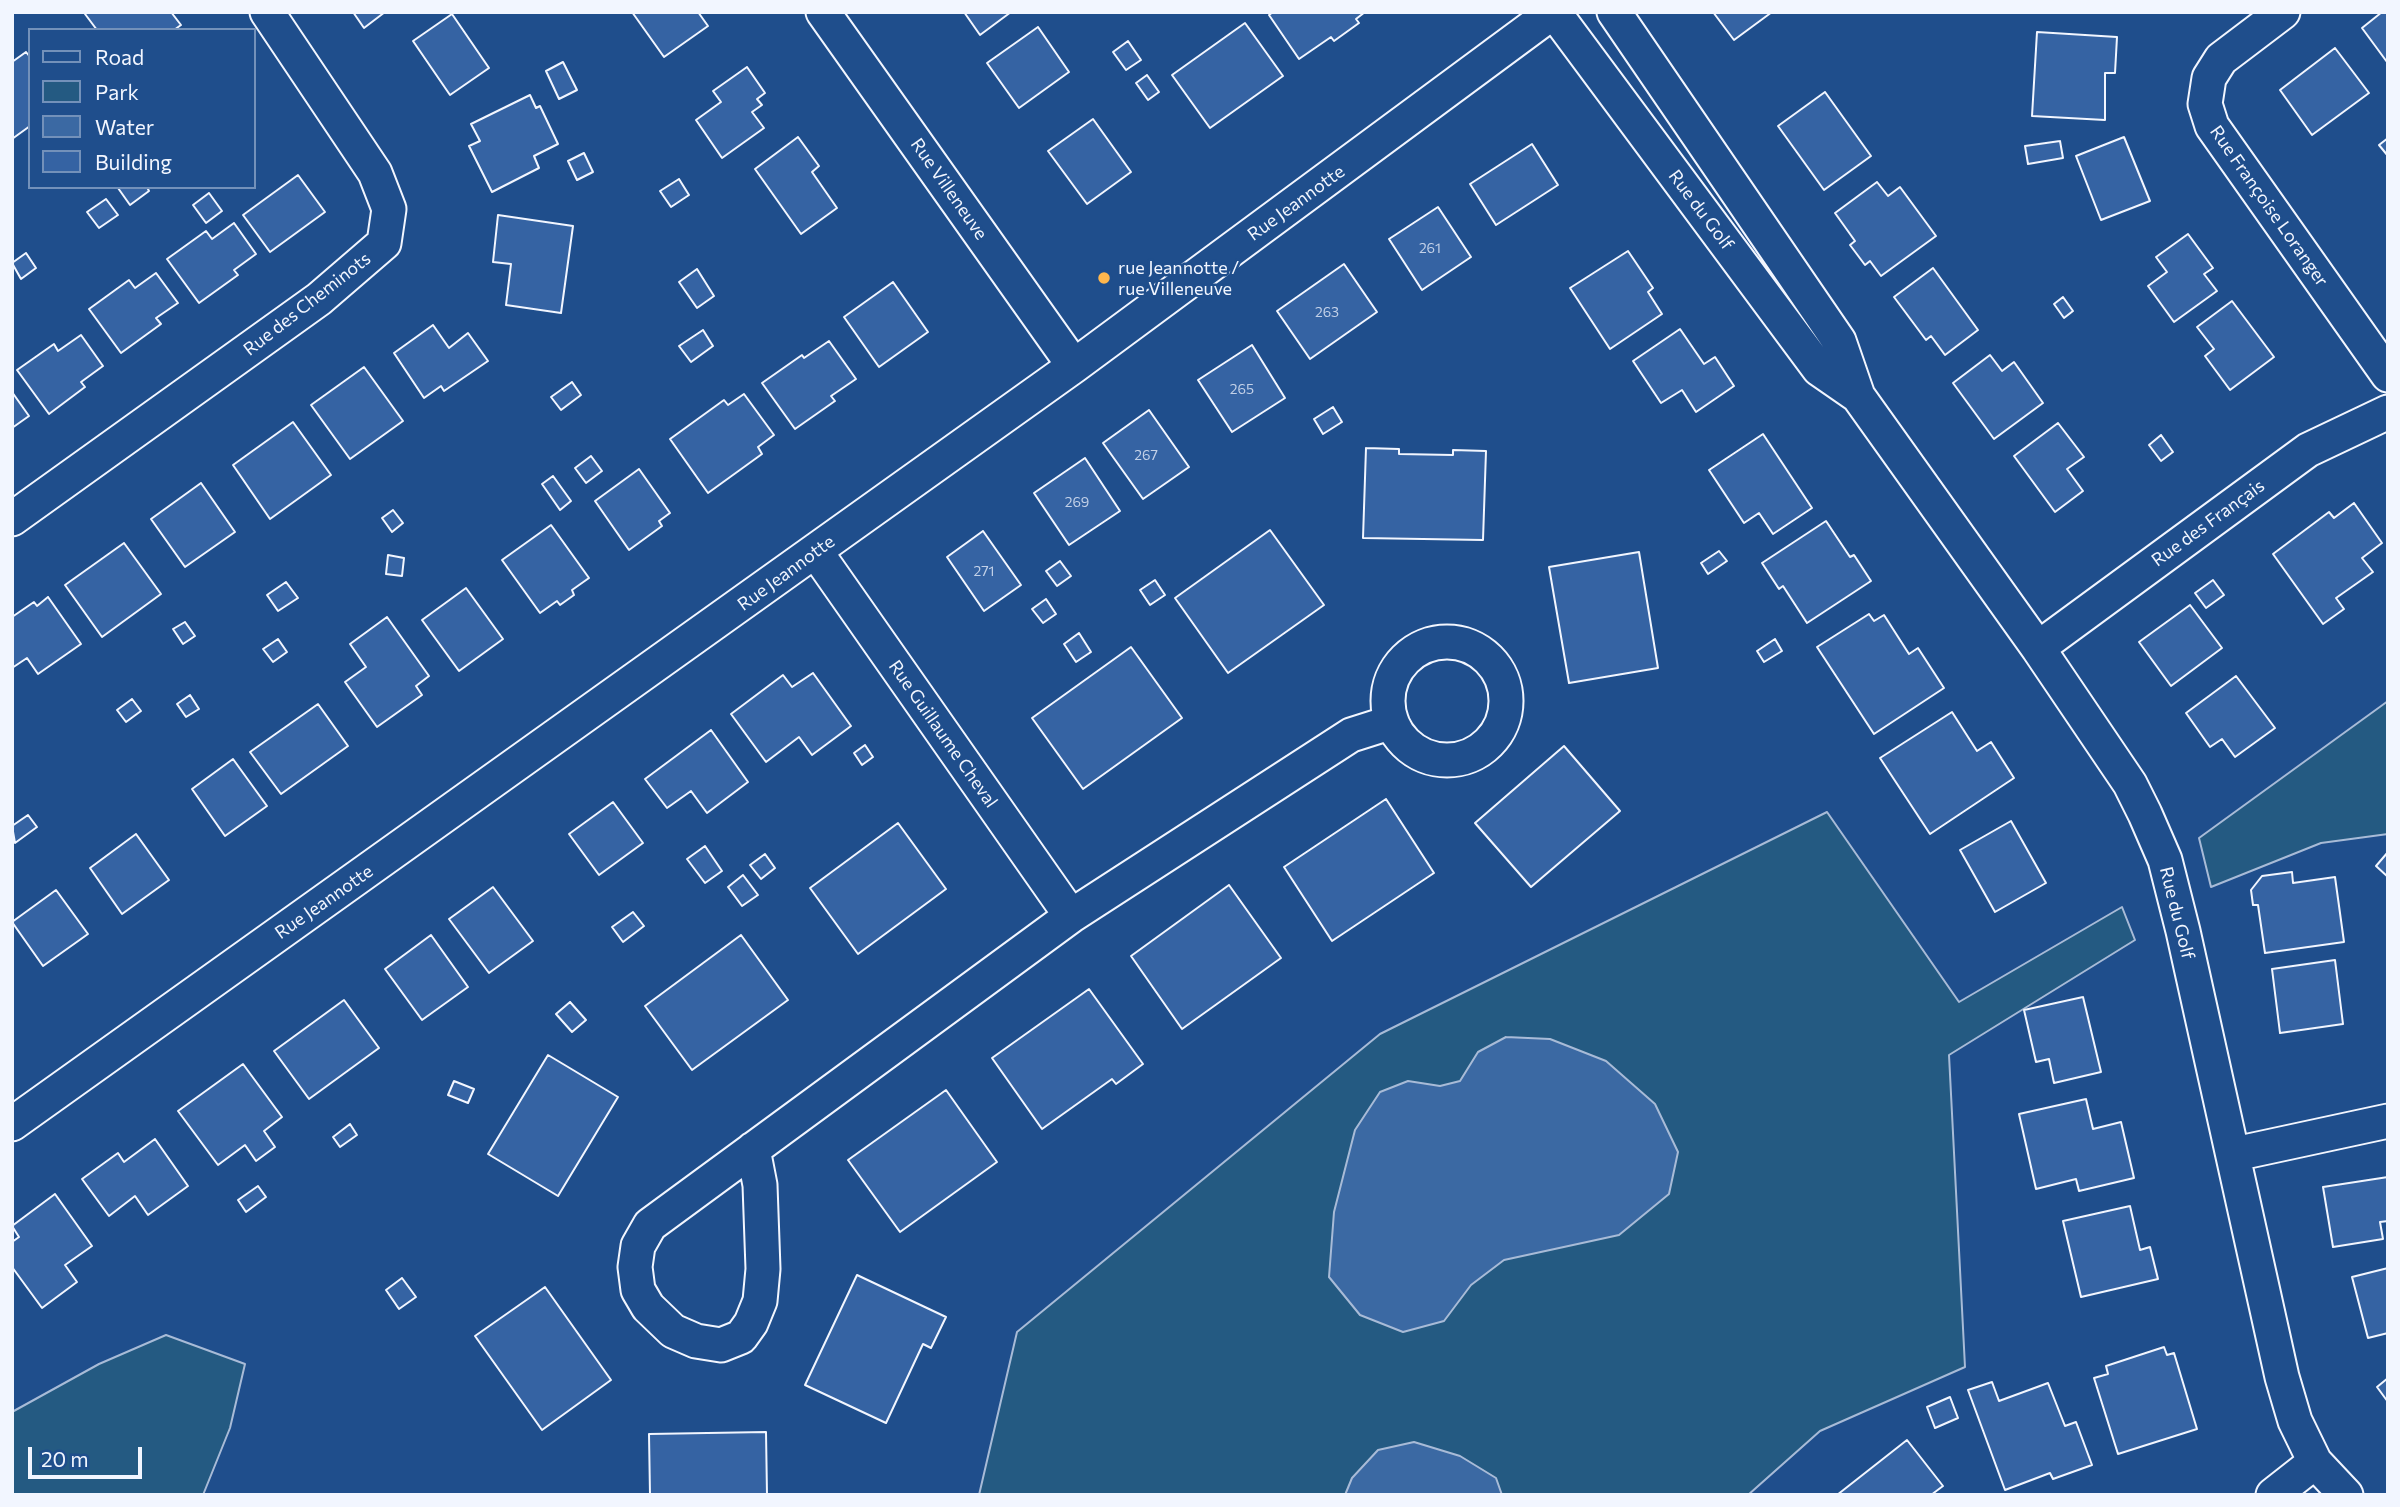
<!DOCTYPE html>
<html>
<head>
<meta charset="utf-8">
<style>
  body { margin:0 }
  #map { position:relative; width:2400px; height:1507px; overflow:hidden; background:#1f4e8c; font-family:Commissioner,sans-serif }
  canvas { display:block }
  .frame { position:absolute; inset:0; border:14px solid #f2f6ff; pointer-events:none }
  .legend { position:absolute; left:28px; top:28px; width:228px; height:161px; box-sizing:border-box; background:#1f4e8c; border:2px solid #7391ba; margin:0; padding:9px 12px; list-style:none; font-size:21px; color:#f2f6ff }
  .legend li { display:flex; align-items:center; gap:14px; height:35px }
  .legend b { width:35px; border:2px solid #7391ba }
  .scale { position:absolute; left:28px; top:1447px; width:114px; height:32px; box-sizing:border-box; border:4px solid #f2f6ff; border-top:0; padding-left:9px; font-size:21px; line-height:24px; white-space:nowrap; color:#f2f6ff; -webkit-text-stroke:5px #1f4e8c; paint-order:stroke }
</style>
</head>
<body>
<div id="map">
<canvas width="2400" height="1507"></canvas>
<div class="frame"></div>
<ul class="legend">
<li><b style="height:9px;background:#1f4e8c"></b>Road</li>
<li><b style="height:19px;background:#245a82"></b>Park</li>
<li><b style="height:19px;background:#3b69a3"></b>Water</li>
<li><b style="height:19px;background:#3563a3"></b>Building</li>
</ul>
<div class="scale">20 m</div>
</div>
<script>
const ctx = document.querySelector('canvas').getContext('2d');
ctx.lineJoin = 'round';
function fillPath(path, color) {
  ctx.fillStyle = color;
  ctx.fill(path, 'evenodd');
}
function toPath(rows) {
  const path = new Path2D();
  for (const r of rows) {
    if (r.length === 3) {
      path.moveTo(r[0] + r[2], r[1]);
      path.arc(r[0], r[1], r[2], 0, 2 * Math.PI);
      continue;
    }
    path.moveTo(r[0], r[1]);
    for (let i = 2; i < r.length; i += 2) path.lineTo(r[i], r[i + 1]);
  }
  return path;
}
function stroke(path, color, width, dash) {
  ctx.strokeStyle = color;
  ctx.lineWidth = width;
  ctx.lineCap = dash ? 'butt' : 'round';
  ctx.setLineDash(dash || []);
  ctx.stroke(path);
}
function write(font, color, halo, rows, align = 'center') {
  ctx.font = font + ' Commissioner,sans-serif';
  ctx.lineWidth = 5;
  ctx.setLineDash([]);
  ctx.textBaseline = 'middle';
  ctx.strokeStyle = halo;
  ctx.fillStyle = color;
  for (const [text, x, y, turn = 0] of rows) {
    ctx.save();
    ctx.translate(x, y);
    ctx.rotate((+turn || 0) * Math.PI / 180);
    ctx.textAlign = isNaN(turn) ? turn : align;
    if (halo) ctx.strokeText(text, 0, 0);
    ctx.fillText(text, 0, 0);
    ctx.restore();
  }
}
const green = toPath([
  [2388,701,2388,834,2321,843,2211,887,2199,838,2388,701],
  [1827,812,1959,1002,2122,907,2135,940,1949,1055,1965,1367,1820,1431,1748,1495,979,1495,1017,1332,1380,1034,1827,812],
  [166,1335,245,1364,230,1428,203,1495,12,1495,12,1412,99,1364,166,1335]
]);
const water = toPath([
  [1506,1037,1550,1039,1606,1061,1655,1104,1678,1152,1669,1194,1619,1235,1504,1260,1471,1285,1444,1321,1403,1332,1360,1315,1329,1277,1334,1212,1355,1130,1380,1092,1408,1081,1440,1086,1460,1081,1478,1052,1506,1037],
  [1414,1442,1460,1456,1496,1478,1502,1495,1345,1495,1352,1478,1378,1450,1414,1442]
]);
const building = toPath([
  [88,12,171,12,181,25,174,30,97,30,85,14,88,12],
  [353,12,385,12,364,28,353,12],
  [632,12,698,12,708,26,664,57,632,12],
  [964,12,1011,12,980,35,964,12],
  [1273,12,1365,12,1356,19,1359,23,1334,41,1331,37,1299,59,1269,15,1273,12],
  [1713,12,1772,12,1734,40,1713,12],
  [2382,12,2388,12,2387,62,2362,28,2382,12],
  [452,14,489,68,450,95,413,41,452,14],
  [1245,23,1283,76,1210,128,1172,75,1245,23],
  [1038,27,1069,72,1019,108,987,63,1038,27],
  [2037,32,2117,37,2115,73,2105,73,2105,120,2032,116,2037,32],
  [1128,41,1141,60,1126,70,1113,52,1128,41],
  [2335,48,2369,93,2312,135,2280,90,2335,48],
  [26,52,30,57,30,126,12,139,12,62,26,52],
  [563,62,577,90,559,99,546,71,563,62],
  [747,67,765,93,757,99,762,105,752,112,764,128,722,158,696,120,721,102,713,91,747,67],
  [1147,75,1159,92,1148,100,1136,83,1147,75],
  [1825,92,1871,156,1824,190,1778,126,1825,92],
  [530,95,536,108,540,106,558,144,534,156,539,168,492,192,469,146,480,141,471,124,530,95],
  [1093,119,1131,172,1087,204,1048,151,1093,119],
  [798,137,819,166,812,172,837,208,801,234,755,169,798,137],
  [2124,137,2150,201,2101,220,2076,156,2124,137],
  [2388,138,2388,156,2379,145,2388,138],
  [2060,141,2063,158,2028,164,2025,146,2060,141],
  [1532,144,1558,185,1496,225,1470,184,1532,144],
  [584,153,593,172,577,180,568,161,584,153],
  [298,175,325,212,270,252,243,215,298,175],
  [679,179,689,195,671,207,660,191,679,179],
  [1877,182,1888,196,1900,187,1936,236,1881,276,1870,261,1865,265,1850,245,1855,241,1835,213,1877,182],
  [147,187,149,191,130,205,118,188,147,187],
  [209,193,222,211,206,223,193,205,209,193],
  [106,199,118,215,99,228,87,212,106,199],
  [1438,207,1471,257,1422,290,1389,239,1438,207],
  [498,215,573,226,561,313,506,305,511,264,493,262,498,215],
  [234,223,256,254,234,270,238,275,199,303,167,259,206,231,212,239,234,223],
  [2188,234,2213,268,2204,274,2217,291,2174,322,2148,286,2167,272,2156,257,2188,234],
  [1628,251,1653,288,1648,292,1662,314,1610,349,1570,288,1628,251],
  [26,253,36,268,21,279,12,263,26,253],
  [1344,264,1377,312,1310,359,1277,311,1344,264],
  [1933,268,1978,330,1945,355,1931,336,1926,340,1894,297,1933,268],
  [697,269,714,296,697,308,679,282,697,269],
  [156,273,178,303,156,318,161,324,121,353,89,309,129,280,135,288,156,273],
  [893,282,928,332,879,367,844,317,893,282],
  [2063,297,2073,311,2064,318,2054,304,2063,297],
  [2232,301,2274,357,2230,390,2205,356,2214,349,2197,327,2232,301],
  [433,325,449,348,468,333,488,361,444,391,441,386,424,398,394,353,433,325],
  [1680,329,1704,364,1715,357,1734,386,1696,412,1682,390,1661,403,1633,361,1680,329],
  [703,330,713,346,691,362,679,346,703,330],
  [81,335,103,366,81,382,85,387,49,414,17,370,54,344,58,351,81,335],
  [829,341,856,379,831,396,835,401,795,429,762,383,802,355,804,358,829,341],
  [1252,345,1285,398,1232,432,1198,380,1252,345],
  [1990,355,2002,371,2014,362,2043,403,1994,439,1953,383,1990,355],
  [364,367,403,421,350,459,311,405,364,367],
  [572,382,581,395,561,410,551,397,572,382],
  [12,392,29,416,12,428,12,392],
  [744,394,774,435,758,447,762,454,708,493,670,439,724,400,728,405,744,394],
  [1333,407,1342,422,1323,434,1314,419,1333,407],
  [1149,410,1189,467,1143,499,1103,443,1149,410],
  [293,422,331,475,270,519,233,465,293,422],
  [2058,423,2084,457,2067,469,2083,491,2055,512,2014,456,2058,423],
  [1763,434,1812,508,1773,534,1759,513,1744,523,1709,470,1763,434],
  [2161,435,2173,452,2161,461,2149,445,2161,435],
  [1366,448,1399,449,1399,454,1453,455,1453,450,1486,451,1483,540,1363,538,1366,448],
  [591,456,602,471,586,483,575,468,591,456],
  [1085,458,1120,511,1069,545,1034,493,1085,458],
  [639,469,670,513,659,521,662,526,629,550,595,501,639,469],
  [553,476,571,501,560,510,542,484,553,476],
  [201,483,235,532,185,567,151,519,201,483],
  [2354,503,2382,543,2362,558,2373,572,2336,598,2344,609,2323,624,2273,554,2329,512,2334,518,2354,503],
  [393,510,403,523,392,532,382,518,393,510],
  [1826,521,1850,557,1854,555,1871,581,1807,623,1783,586,1779,589,1762,563,1826,521],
  [551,525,589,578,572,590,574,595,560,605,557,601,540,613,502,560,551,525],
  [1270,530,1324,605,1228,673,1175,598,1270,530],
  [983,531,1021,585,984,611,947,557,983,531],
  [124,543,161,594,102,637,65,585,124,543],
  [1719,551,1727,561,1708,574,1701,563,1719,551],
  [1639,552,1658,668,1569,683,1549,567,1639,552],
  [388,555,404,558,402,576,386,574,388,555],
  [1060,561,1071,576,1057,586,1046,571,1060,561],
  [1155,580,1165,595,1150,605,1140,590,1155,580],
  [2213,580,2224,595,2206,608,2195,593,2213,580],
  [286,582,298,598,278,611,267,595,286,582],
  [466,588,503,639,459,671,422,620,466,588],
  [48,597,81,644,38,674,27,658,12,668,12,617,34,602,37,606,48,597],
  [1046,599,1056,614,1043,623,1032,609,1046,599],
  [2190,605,2222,648,2171,686,2139,642,2190,605],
  [1869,614,1874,621,1884,615,1909,654,1918,648,1944,688,1874,734,1817,647,1869,614],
  [387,617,429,676,416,686,422,695,377,727,345,682,366,667,350,644,387,617],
  [185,622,195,636,183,644,173,629,185,622],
  [1079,633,1091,652,1076,662,1064,644,1079,633],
  [278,639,287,652,273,662,263,649,278,639],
  [1775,639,1782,651,1764,662,1757,651,1775,639],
  [1131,647,1182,718,1083,789,1032,718,1131,647],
  [813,673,851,726,812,755,799,737,766,762,731,714,783,675,792,687,813,673],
  [2236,676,2275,728,2235,757,2222,739,2210,747,2186,713,2236,676],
  [190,695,199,709,186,717,177,704,190,695],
  [132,699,141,711,126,722,117,710,132,699],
  [318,704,348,746,281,794,250,752,318,704],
  [1952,712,1977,751,1991,742,2014,778,1930,834,1880,758,1952,712],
  [711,730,748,782,707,813,691,791,667,808,645,779,711,730],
  [865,745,873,757,862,765,854,753,865,745],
  [1564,746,1620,811,1531,887,1475,823,1564,746],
  [233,759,267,806,225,836,192,789,233,759],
  [1386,799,1434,873,1332,941,1284,867,1386,799],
  [613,802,643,843,599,875,569,834,613,802],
  [28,815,37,827,15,843,12,826,28,815],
  [2011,821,2046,883,1995,912,1960,850,2011,821],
  [898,823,946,889,858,954,810,888,898,823],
  [136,834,169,880,122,914,90,868,136,834],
  [705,846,722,871,705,883,687,859,705,846],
  [2388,852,2388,877,2376,866,2388,852],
  [765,854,775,868,761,879,750,865,765,854],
  [2292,872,2293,883,2335,877,2344,942,2265,953,2258,905,2253,905,2251,890,2262,876,2292,872],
  [743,875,758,895,742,906,728,887,743,875],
  [1229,885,1281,958,1182,1029,1131,956,1229,885],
  [493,887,533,941,489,973,449,919,493,887],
  [56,890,88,934,43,966,12,922,56,890],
  [633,912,644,926,623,942,612,927,633,912],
  [431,935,468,987,422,1020,385,969,431,935],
  [741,935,788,1000,692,1070,645,1006,741,935],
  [2335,960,2343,1024,2280,1033,2272,969,2335,960],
  [1089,989,1143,1064,1116,1084,1112,1079,1042,1129,992,1058,1089,989],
  [2083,997,2101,1072,2054,1083,2049,1059,2036,1062,2024,1010,2083,997],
  [344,1000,379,1048,309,1099,274,1051,344,1000],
  [570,1002,586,1020,572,1032,556,1014,570,1002],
  [548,1055,618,1097,558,1196,488,1154,548,1055],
  [243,1064,282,1117,264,1131,275,1147,256,1161,245,1145,218,1165,178,1111,243,1064],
  [454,1081,474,1089,468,1103,448,1095,454,1081],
  [946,1090,997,1162,900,1232,848,1160,946,1090],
  [2086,1099,2093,1129,2121,1122,2134,1178,2079,1191,2076,1179,2036,1189,2019,1114,2086,1099],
  [350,1124,357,1135,340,1147,333,1137,350,1124],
  [155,1139,188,1186,148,1215,135,1196,109,1216,82,1179,118,1153,124,1162,155,1139],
  [2388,1177,2388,1221,2380,1222,2383,1239,2333,1247,2323,1187,2388,1177],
  [258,1186,266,1197,246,1212,238,1200,258,1186],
  [55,1194,92,1246,65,1265,77,1282,42,1308,12,1267,12,1242,19,1237,12,1226,55,1194],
  [2130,1206,2140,1250,2150,1247,2158,1279,2081,1297,2063,1221,2130,1206],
  [2388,1268,2388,1333,2368,1338,2352,1277,2388,1268],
  [857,1275,946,1317,931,1348,923,1344,886,1423,805,1385,857,1275],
  [402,1278,416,1297,399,1309,386,1290,402,1278],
  [545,1287,611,1380,542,1430,475,1336,545,1287],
  [2164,1347,2167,1355,2174,1353,2197,1429,2118,1454,2094,1378,2108,1374,2106,1366,2164,1347],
  [2388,1378,2388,1402,2377,1387,2388,1378],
  [1992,1382,1999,1401,2048,1383,2065,1426,2076,1422,2092,1465,2053,1479,2050,1473,2005,1490,1968,1390,1992,1382],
  [1950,1397,1958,1418,1935,1428,1927,1407,1950,1397],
  [766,1432,767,1495,650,1495,649,1434,766,1432],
  [1907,1440,1943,1486,1931,1495,1837,1495,1907,1440]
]);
const street = toPath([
  [823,12,1074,366],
  [1554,12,1819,369,1858,396],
  [1614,12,1839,341,1858,396,2038,648,2130,784,2145,814,2165,860,2183,931,2282,1377,2295,1421,2315,1462,2346,1495],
  [2283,12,2221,59,2209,78,2205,104,2212,126,2388,375],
  [12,519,319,299,384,243,389,209,375,173,267,12],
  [816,552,1071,916],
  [1447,701,59],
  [2038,648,2308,450,2388,412],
  [12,1124,1074,366,1553,12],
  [753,1149,760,1185,763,1269,760,1301,751,1323,741,1337,721,1345,696,1341,673,1331,648,1307,638,1290,635,1267,638,1246,650,1225,1071,916,1351,735,1392,722],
  [2235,1154,2388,1121],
  [2273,1495,2315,1462]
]);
const markers = [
  [1104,278,7,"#ffb74d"]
];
const numberNames = [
  ["261",1430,248],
  ["263",1327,312],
  ["265",1242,389],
  ["267",1146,455],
  ["269",1077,502],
  ["271",984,571]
];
const streetNames = [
  ["Rue Villeneuve",949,189,55],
  ["Rue Jeannotte",1296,203,-36],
  ["Rue Françoise Loranger",2269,206,55],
  ["Rue du Golf",1701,210,53],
  ["Rue des Cheminots",307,304,-38],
  ["Rue des Français",2208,523,-36],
  ["Rue Jeannotte",786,573,-36],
  ["Rue Guillaume Cheval",943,734,55],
  ["Rue Jeannotte",324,902,-35],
  ["Rue du Golf",2177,913,76]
];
const poiNames = [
  ["rue Jeannotte /",1118,268],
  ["rue Villeneuve",1118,289]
];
fillPath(green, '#245a82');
stroke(green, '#a8bbd7', 2);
fillPath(water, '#3b69a3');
stroke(water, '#a8bbd7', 2);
fillPath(building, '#3563a3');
stroke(building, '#f2f6ff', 2);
stroke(street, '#f2f6ff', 37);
stroke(street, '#1f4e8c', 33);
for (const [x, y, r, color] of markers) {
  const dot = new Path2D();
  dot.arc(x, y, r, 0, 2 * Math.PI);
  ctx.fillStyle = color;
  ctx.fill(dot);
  stroke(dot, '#1f4e8c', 2.5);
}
write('14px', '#c3d1e8', null, numberNames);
write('18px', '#f2f6ff', '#1f4e8c', streetNames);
write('18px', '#f2f6ff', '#1f4e8c', poiNames, 'left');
</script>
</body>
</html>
